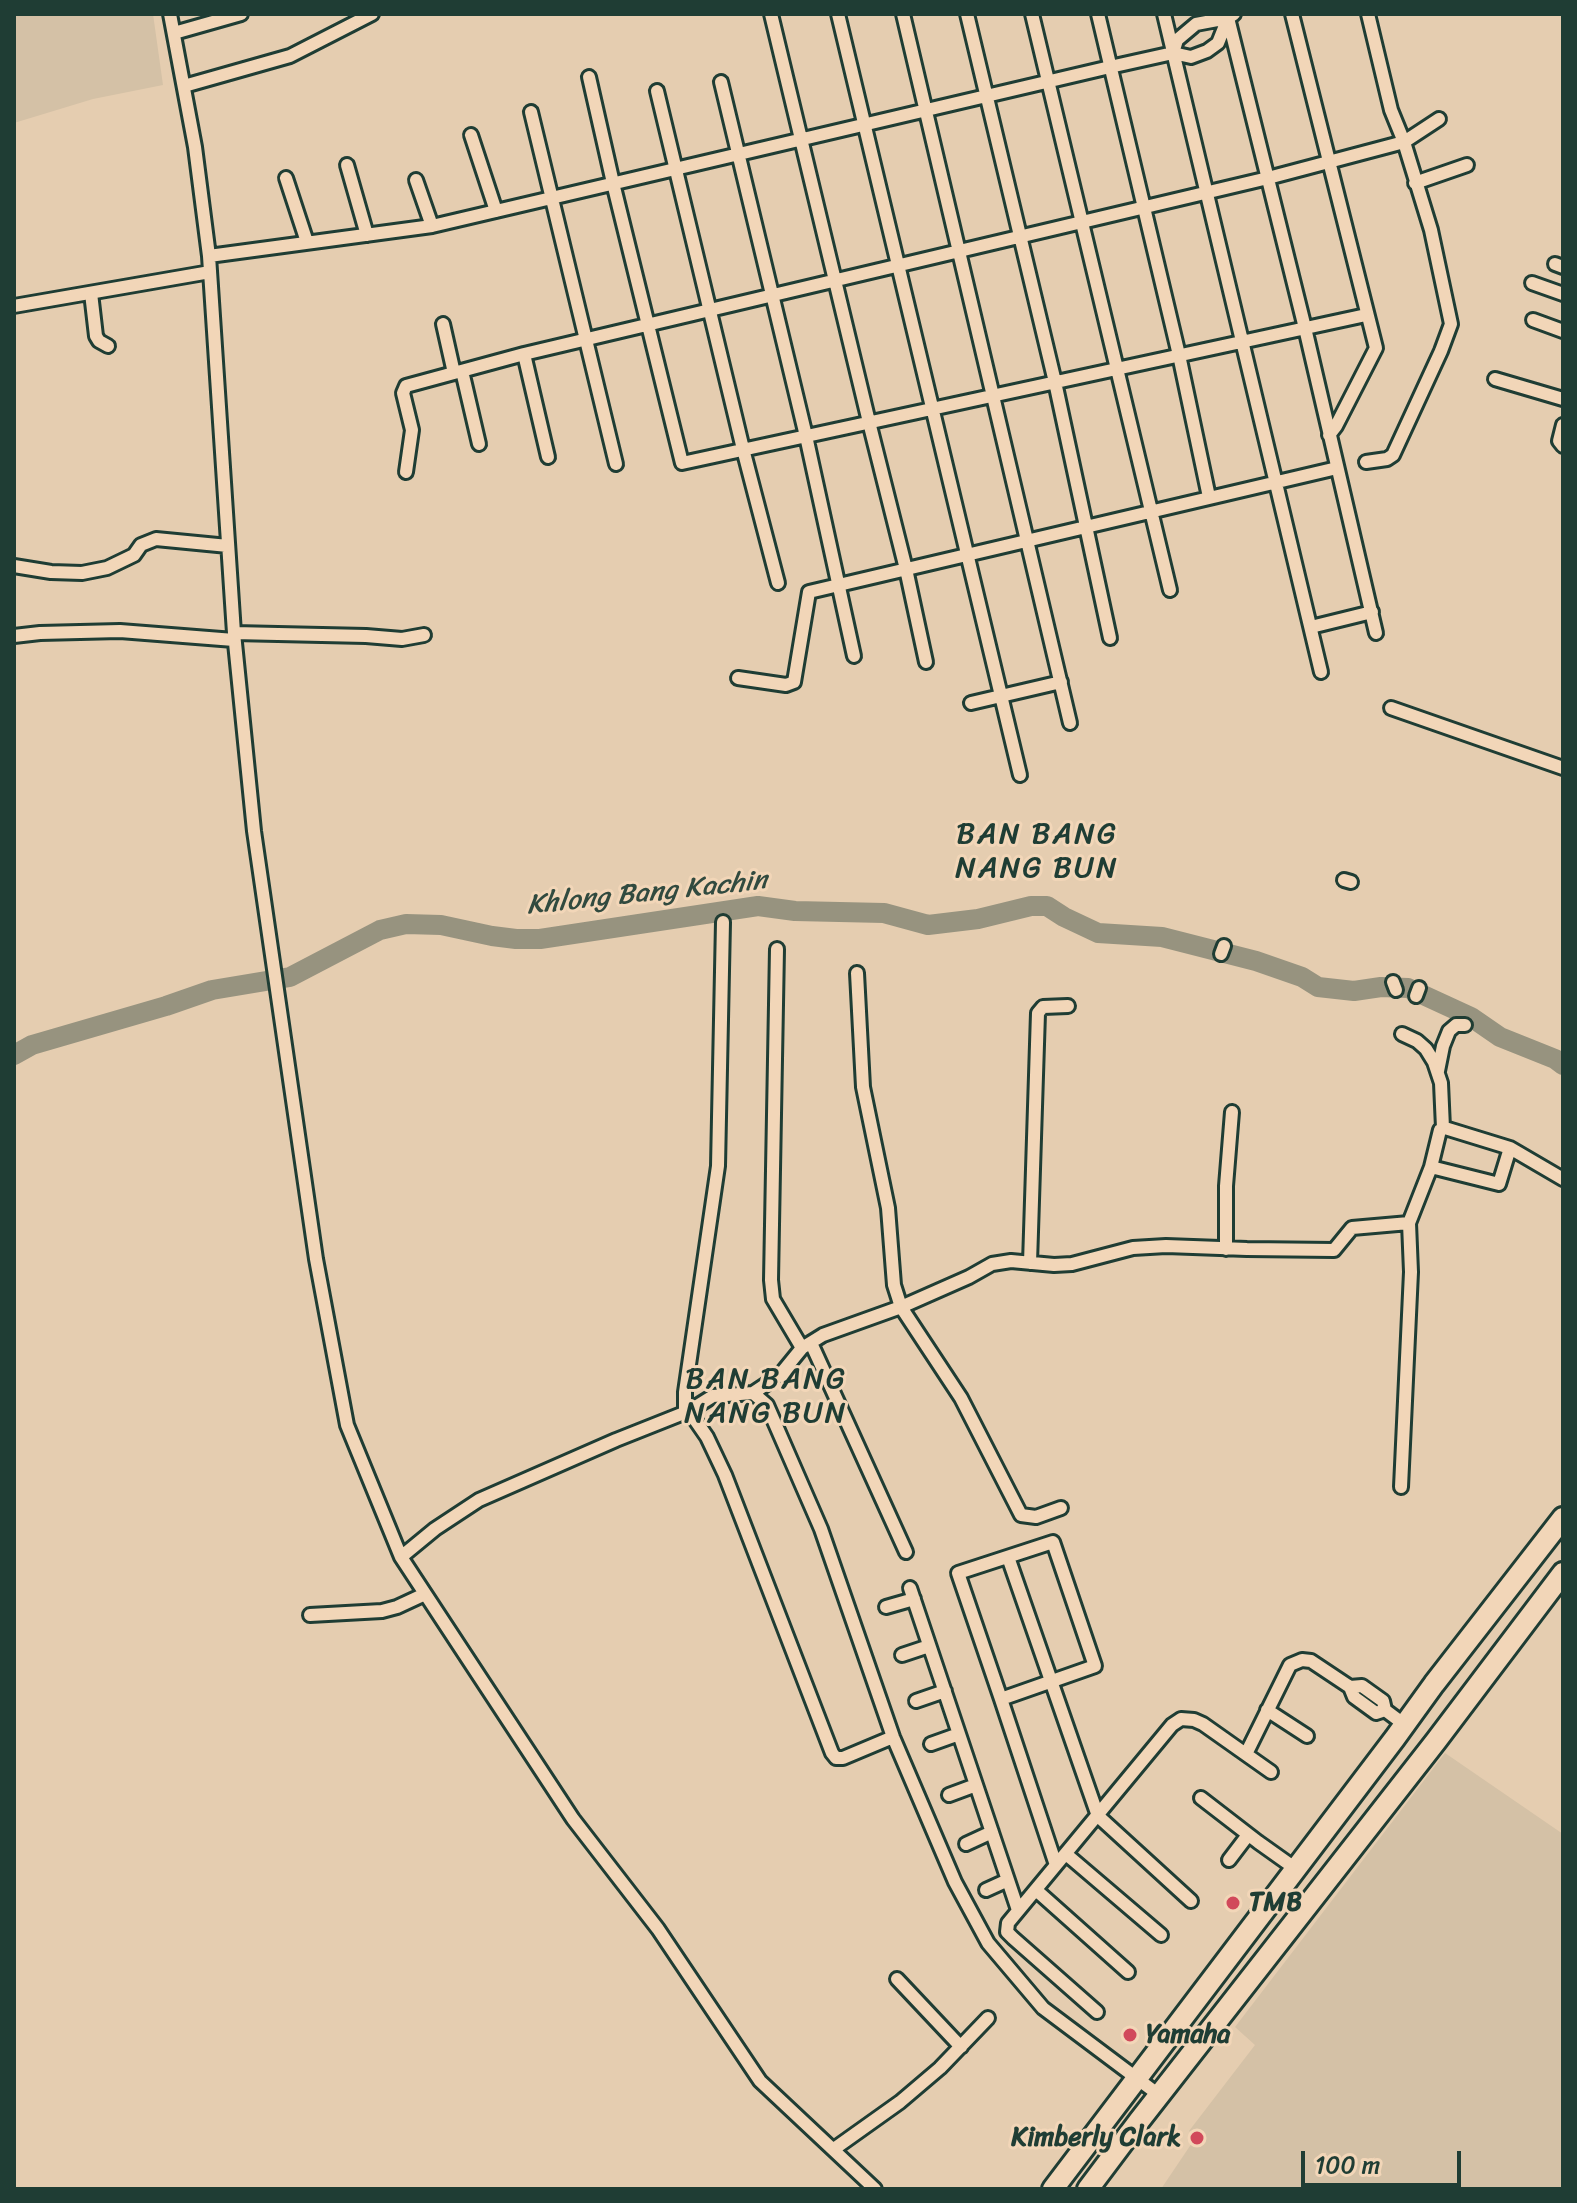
<!DOCTYPE html>
<html>
<head>
<meta charset="utf-8">
<style>
  body { margin:0 }
  #map { position:relative; width:1577px; height:2203px; overflow:hidden; background:#e5cdb0; font-family:Sriracha,sans-serif }
  canvas { display:block }
  .frame { position:absolute; inset:0; border:16px solid #1f3d34; pointer-events:none }
  .scale { position:absolute; left:1301px; top:2151px; width:160px; height:36px; box-sizing:border-box; border:4px solid #1f3d34; border-top:0; padding-left:10px; font-size:24px; line-height:28px; white-space:nowrap; color:#1f3d34; -webkit-text-stroke:6px #f2d6b8; paint-order:stroke }
</style>
</head>
<body>
<div id="map">
<canvas width="1577" height="2203"></canvas>
<div class="frame"></div>
<div class="scale">100 m</div>
</div>
<script>
const ctx = document.querySelector('canvas').getContext('2d');
ctx.lineJoin = 'round';
function fillPath(path, color) {
  ctx.fillStyle = color;
  ctx.fill(path, 'evenodd');
}
function toPath(rows) {
  const path = new Path2D();
  for (const r of rows) {
    path.moveTo(r[0], r[1]);
    for (let i = 2; i < r.length; i += 2) path.lineTo(r[i], r[i + 1]);
  }
  return path;
}
function stroke(path, color, width, dash) {
  ctx.strokeStyle = color;
  ctx.lineWidth = width;
  ctx.lineCap = dash ? 'butt' : 'round';
  ctx.setLineDash(dash || []);
  ctx.stroke(path);
}
function write(font, color, halo, rows, align = 'center') {
  ctx.font = font + ' Sriracha,sans-serif';
  ctx.lineWidth = 6;
  ctx.setLineDash([]);
  ctx.textBaseline = 'middle';
  ctx.strokeStyle = halo;
  ctx.fillStyle = color;
  for (const [text, x, y, turn = 0] of rows) {
    ctx.save();
    ctx.translate(x, y);
    ctx.rotate((+turn || 0) * Math.PI / 180);
    ctx.textAlign = isNaN(turn) ? turn : align;
    if (halo) ctx.strokeText(text, 0, 0);
    ctx.fillText(text, 0, 0);
    ctx.restore();
  }
}
const built = toPath([
  [14,14,153,14,163,85,93,99,14,123],
  [1445,1753,1563,1834,1563,2189,1161,2189,1196,2137,1189,2131,1255,2045,1235,2027]
]);
const river = toPath([
  [14,1055,32,1045,166,1006,212,990,290,977,380,930,406,924,441,925,492,936,516,939,540,939,758,906,795,911,884,913,928,925,978,919,1031,906,1047,906,1064,917,1098,933,1162,937,1256,961,1302,977,1318,987,1354,991,1381,987,1408,988,1471,1017,1500,1037,1555,1059,1563,1065]
]);
const street = toPath([
  [170,14,195,147,209,256,234,633,254,831,316,1259,347,1425,401,1557,573,1819,658,1929,760,2081,875,2189],
  [771,14,869,422,906,569,926,662],
  [838,14,1020,775],
  [903,14,1070,723],
  [967,14,1055,382,1110,638],
  [1032,14,1170,590],
  [1098,14,1179,355,1209,497],
  [1164,14,1321,672],
  [1292,14,1376,348,1336,426,1329,435],
  [174,33,241,14],
  [1173,53,1177,40,1196,24,1228,18,1305,328,1376,633],
  [589,77,613,183,682,463,1366,315],
  [721,82,806,436,854,656],
  [184,86,290,56,372,14],
  [657,91,743,449,778,583],
  [531,112,616,464],
  [471,135,496,211],
  [347,165,367,235],
  [286,178,307,242],
  [416,180,432,226],
  [1415,183,1467,165],
  [209,256,432,226,1110,67,1173,53,1191,57,1207,51,1218,43,1228,18,1234,14],
  [1555,264,1563,267],
  [1532,283,1563,294],
  [91,293,96,336,99,341,108,346],
  [14,306,210,272],
  [1533,320,1563,331],
  [443,324,454,373],
  [524,354,548,457],
  [462,371,479,444],
  [1495,379,1563,399],
  [1563,425,1559,441,1563,446],
  [1366,462,1387,459,1393,455,1441,351,1451,324,1431,230,1404,142,1391,110,1368,14],
  [406,472,412,430,403,393,406,386,524,354,1268,178,1404,142,1439,119],
  [14,566,51,572,82,573,107,568,134,555,141,545,156,539,228,546],
  [1311,627,1372,612],
  [234,633,366,636,402,639,424,635],
  [14,636,40,633,120,631,234,640],
  [738,678,786,685,794,682,809,592,1337,468],
  [971,703,1061,682],
  [1391,708,1563,768],
  [1344,880,1351,882],
  [777,949,771,1280,773,1299,802,1348],
  [1221,954,1224,946],
  [857,973,863,1087,888,1208,894,1285,901,1307,961,1398,1021,1515,1036,1517,1061,1508],
  [1393,982,1396,990],
  [1416,996,1419,988],
  [1402,1034,1417,1041,1426,1049,1434,1062,1441,1083,1443,1128],
  [1438,1071,1443,1046,1449,1031,1456,1025,1465,1025],
  [1431,1167,1499,1184,1510,1148],
  [1226,1249,1226,1186,1232,1112],
  [1030,1263,1038,1013,1043,1007,1068,1006],
  [811,1343,906,1552],
  [753,1393,767,1405,821,1529,893,1737,955,1882,988,1943,1043,2008,1159,2095],
  [689,1411,707,1437,725,1475,832,1753,836,1758,843,1758,893,1737],
  [685,1413,685,1392,718,1166,723,922],
  [1401,1487,1411,1272,1409,1223,1431,1167,1440,1130,1445,1128,1510,1148,1563,1179],
  [401,1557,435,1529,479,1500,616,1440,689,1411,713,1396,753,1393,780,1375,802,1348,823,1335,901,1307,969,1277,992,1264,1011,1261,1054,1265,1072,1264,1133,1248,1166,1246,1247,1249,1334,1250,1352,1228,1409,1223],
  [1008,1557,1098,1816,1191,1901],
  [910,1588,1018,1910],
  [886,1607,914,1599],
  [310,1615,382,1611,397,1607,425,1594],
  [902,1655,929,1646],
  [1001,1699,1095,1666,1053,1542,958,1573,1001,1699,1056,1865],
  [916,1701,945,1691],
  [1267,1710,1307,1736],
  [1385,1710,1376,1713,1354,1697,1350,1687,1362,1686,1383,1701,1385,1710,1405,1725],
  [931,1744,959,1734],
  [1246,1754,1290,1665,1302,1660,1311,1661,1350,1687],
  [949,1795,976,1785],
  [1201,1798,1258,1842,1296,1869],
  [966,1844,992,1832],
  [1066,1854,1161,1935],
  [1229,1860,1248,1835],
  [986,1890,1008,1880],
  [1036,1890,1128,1972],
  [897,1979,961,2047],
  [1097,2012,1013,1938,1007,1932,1008,1923,1172,1725,1181,1719,1194,1720,1203,1724,1271,1772],
  [834,2149,900,2102,940,2068,988,2018]
]);
const primary = toPath([
  [1053,2189,1395,1738,1434,1684,1563,1518],
  [1088,2189,1139,2121,1436,1741,1563,1573]
]);
const markers = [
  [1233,1903,8,"#d1495b"],
  [1130,2035,8,"#d1495b"],
  [1197,2138,8,"#d1495b"]
];
const poiNames = [
  ["TMB",1249,1903],
  ["Yamaha",1146,2035],
  ["Kimberly Clark",1181,2138,"right"]
];
const waterNames = [
  ["Khlong Bang Kachin",647,894,-6]
];
const quarterNames = [
  ["BAN BANG",1037,835],
  ["NANG BUN",1037,869],
  ["BAN BANG",766,1380],
  ["NANG BUN",766,1414]
];
fillPath(built, '#d4c1a6');
stroke(river, '#97937f', 20);
stroke(street, '#1f3d34', 18);
stroke(primary, '#1f3d34', 26);
stroke(street, '#f2d6b8', 12);
stroke(primary, '#f2d6b8', 20);
for (const [x, y, r, color] of markers) {
  const dot = new Path2D();
  dot.arc(x, y, r, 0, 2 * Math.PI);
  ctx.fillStyle = color;
  ctx.fill(dot);
  stroke(dot, '#f2d6b8', 3);
}
write('bold 26px', '#1f3d34', '#f2d6b8', poiNames, 'left');
write('italic 28px', '#314a3f', '#f2d6b8', waterNames);
ctx.letterSpacing = '2px';
write('30px', '#1f3d34', '#f2d6b8', quarterNames);
ctx.letterSpacing = '0px';
</script>
</body>
</html>
